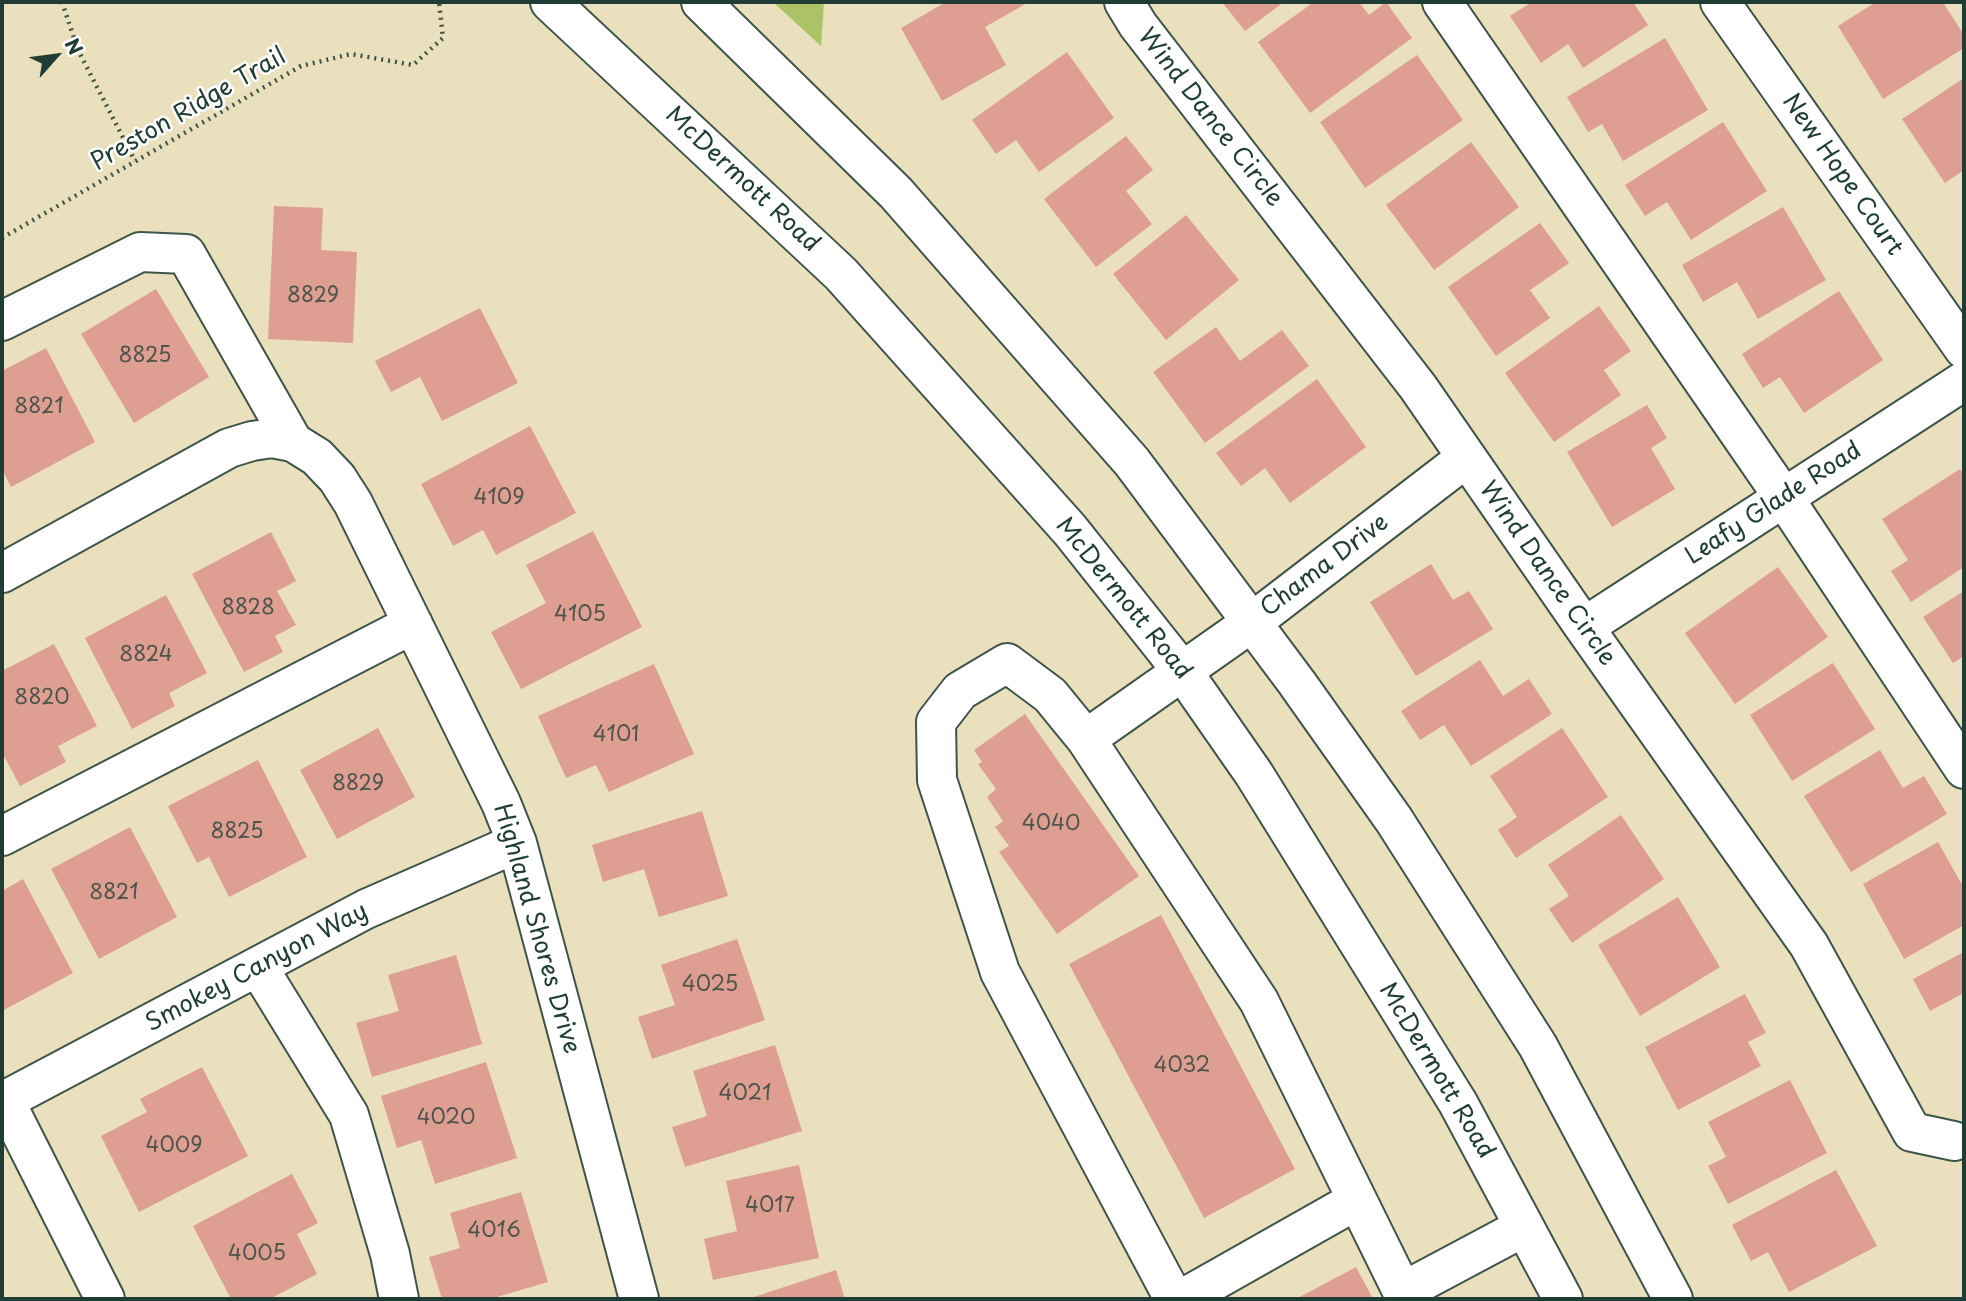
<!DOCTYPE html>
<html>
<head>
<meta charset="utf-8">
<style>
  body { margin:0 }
  #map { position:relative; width:1966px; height:1301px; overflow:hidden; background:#eae0be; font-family:"Playpen Sans",sans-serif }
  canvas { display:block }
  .frame { position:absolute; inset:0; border:4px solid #1f3d34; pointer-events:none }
  .north { position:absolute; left:21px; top:21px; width:70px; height:70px; -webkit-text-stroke:5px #fff; paint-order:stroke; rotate:62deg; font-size:19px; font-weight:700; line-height:28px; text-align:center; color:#1f3d34 }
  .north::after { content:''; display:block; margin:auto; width:24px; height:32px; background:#1f3d34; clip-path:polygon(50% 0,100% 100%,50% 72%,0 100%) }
</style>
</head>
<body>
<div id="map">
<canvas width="1966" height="1301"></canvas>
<div class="frame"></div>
<div class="north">N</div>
</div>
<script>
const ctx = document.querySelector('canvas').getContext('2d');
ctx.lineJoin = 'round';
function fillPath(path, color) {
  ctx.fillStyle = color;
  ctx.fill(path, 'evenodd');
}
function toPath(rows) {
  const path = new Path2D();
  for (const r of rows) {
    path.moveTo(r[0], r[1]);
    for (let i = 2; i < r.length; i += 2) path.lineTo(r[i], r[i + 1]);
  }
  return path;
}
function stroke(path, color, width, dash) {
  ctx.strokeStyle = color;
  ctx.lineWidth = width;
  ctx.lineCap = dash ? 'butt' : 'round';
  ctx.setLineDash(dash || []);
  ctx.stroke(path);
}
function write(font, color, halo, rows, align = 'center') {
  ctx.font = font + ' "Playpen Sans",sans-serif';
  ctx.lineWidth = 5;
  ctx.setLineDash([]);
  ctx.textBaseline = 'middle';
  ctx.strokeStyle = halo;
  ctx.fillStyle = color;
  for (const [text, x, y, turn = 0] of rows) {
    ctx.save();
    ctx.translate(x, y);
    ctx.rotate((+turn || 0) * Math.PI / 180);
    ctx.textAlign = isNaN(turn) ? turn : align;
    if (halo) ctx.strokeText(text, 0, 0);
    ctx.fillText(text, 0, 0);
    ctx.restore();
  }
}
const green = toPath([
  [773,2,824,2,821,46]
]);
const building = toPath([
  [946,2,1029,2,985,27,1006,65,942,101,901,28],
  [1222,2,1284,2,1245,31],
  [1314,2,1359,2,1369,15,1386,2,1412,38,1310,113,1258,42],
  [1532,2,1633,2,1648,25,1583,68,1568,44,1541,63,1510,16],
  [1876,2,1943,2,1964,35,1964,48,1883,99,1838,26],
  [1665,38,1708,110,1623,161,1602,124,1588,132,1567,97],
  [1067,52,1114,118,1039,172,1016,140,996,154,972,120],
  [1417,55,1463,120,1365,188,1320,122],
  [1964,78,1964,170,1945,183,1902,119],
  [1723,122,1767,191,1691,240,1667,202,1645,216,1625,185],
  [1126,136,1153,170,1126,191,1152,224,1096,267,1044,199],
  [1471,142,1519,207,1434,270,1386,205],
  [274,206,323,208,321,250,357,252,353,343,268,339],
  [1783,207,1826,280,1758,319,1737,282,1703,302,1682,265],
  [1186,215,1239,280,1166,340,1113,274],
  [1540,223,1569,263,1530,290,1550,318,1496,356,1448,287],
  [156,289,209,377,134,423,81,334],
  [1839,291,1883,360,1804,413,1780,377,1763,388,1742,354],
  [1599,306,1631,351,1604,370,1621,395,1554,442,1505,373],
  [480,308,518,383,442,421,420,377,391,392,375,361],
  [1216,327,1240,361,1282,330,1309,366,1205,443,1153,372],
  [46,348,95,442,11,487,2,469,2,371],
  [1317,379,1366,447,1290,503,1265,468,1241,486,1216,453],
  [1647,405,1667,438,1651,448,1675,489,1612,527,1567,452],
  [530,426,576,513,496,555,483,530,453,546,421,484],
  [1960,469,1964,475,1964,567,1911,602,1891,571,1908,560,1882,519],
  [593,531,642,627,521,689,491,632,546,603,526,565],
  [271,532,296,581,277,591,296,625,275,636,283,652,244,672,192,574],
  [1431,564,1453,600,1469,591,1493,629,1416,676,1370,602],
  [1778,567,1828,637,1735,704,1685,633],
  [1964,591,1964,656,1953,663,1923,617],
  [166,595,207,673,169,693,175,706,132,729,85,638],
  [54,644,97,726,58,746,66,762,20,786,2,752,2,671],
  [1480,660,1503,696,1529,679,1552,714,1471,766,1444,725,1420,740,1401,711],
  [1833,663,1875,729,1792,781,1750,715],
  [654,664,694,754,609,792,596,765,566,778,538,716],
  [1025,714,1139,876,1057,934,999,852,1009,846,995,827,1003,821,987,797,996,789,978,764,982,762,974,750],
  [378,728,415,797,337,839,300,770],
  [1562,728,1608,797,1516,858,1498,830,1517,817,1490,776],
  [1880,750,1903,788,1924,776,1947,814,1851,872,1804,796],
  [258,760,307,857,229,897,209,857,197,863,168,806],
  [702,811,728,896,659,917,644,869,603,882,592,845],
  [1621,815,1664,879,1572,943,1549,909,1569,896,1548,865],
  [130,827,177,917,99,959,51,869],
  [1938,842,1961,883,1964,881,1964,925,1904,959,1863,884],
  [23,879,73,973,2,1011,2,891],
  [1678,897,1720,967,1640,1016,1598,945],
  [1161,915,1295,1169,1204,1218,1069,964],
  [737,939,765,1020,652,1059,638,1017,675,1005,661,965],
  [1964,952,1964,993,1930,1011,1913,979],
  [456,955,482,1044,372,1077,356,1023,399,1011,388,975],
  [1745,994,1766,1033,1748,1042,1761,1066,1678,1110,1645,1047],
  [775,1045,802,1131,685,1167,672,1127,707,1116,693,1071],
  [486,1062,517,1158,435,1184,421,1140,397,1148,381,1096],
  [202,1067,248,1156,139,1212,101,1136,147,1112,140,1099],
  [1790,1080,1827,1153,1728,1204,1708,1166,1726,1157,1708,1122],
  [799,1165,819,1258,713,1280,704,1239,737,1231,726,1181],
  [1836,1170,1877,1246,1789,1292,1768,1252,1751,1261,1732,1225],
  [292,1174,318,1223,297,1234,317,1274,270,1299,231,1299,193,1226],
  [521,1192,548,1282,490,1299,442,1299,429,1257,460,1248,450,1213],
  [1356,1267,1373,1299,1296,1299],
  [836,1270,845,1299,755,1299,754,1297]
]);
const path = toPath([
  [62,2,78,50,135,161],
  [2,238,301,66,351,54,413,65,443,38,439,2]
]);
const minor = toPath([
  [1124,2,1138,25,1418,387,1584,627,1809,945,1912,1132,1954,1141],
  [1442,2,1784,498,1964,769],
  [1720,2,1964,349],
  [2,321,140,252,186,254,293,442],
  [2,573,229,448,252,441,272,438,293,442,317,457,337,478,353,503,501,803,517,843,639,1299],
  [1584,627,1964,381],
  [1086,739,1259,1001,1406,1299],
  [2,836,413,624],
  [258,967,349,1115,390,1254,399,1299],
  [5,1101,105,1299],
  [2,1102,366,909,517,843],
  [1402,1292,1524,1227],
  [1174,1299,1000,972,937,780,936,722,960,691,1007,663,1050,695,1086,739,1251,623,1466,458],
  [1182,1299,1357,1200]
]);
const major = toPath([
  [550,2,841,274,1070,530,1183,672,1254,774,1458,1103,1563,1299],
  [701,2,896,193,1132,462,1297,683,1394,820,1538,1046,1673,1299]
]);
const numberNames = [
  ["8829",313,296],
  ["8825",145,356],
  ["8821",39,407],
  ["4109",499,498],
  ["8828",248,608],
  ["4105",580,615],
  ["8824",146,655],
  ["8820",42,698],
  ["4101",616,735],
  ["8829",358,784],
  ["4040",1051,824],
  ["8825",237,832],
  ["8821",114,893],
  ["4025",710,985],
  ["4032",1182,1066],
  ["4021",745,1094],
  ["4020",446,1118],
  ["4009",174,1146],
  ["4017",770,1206],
  ["4016",494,1231],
  ["4005",257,1254]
];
const streetNames = [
  ["Preston Ridge Trail",189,110,-30],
  ["Wind Dance Circle",1210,118,52],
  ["New Hope Court",1842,175,55],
  ["McDermott Road",742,180,43],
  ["Leafy Glade Road",1774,504,-33],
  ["Chama Drive",1325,566,-37],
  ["Wind Dance Circle",1547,574,55],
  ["McDermott Road",1123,599,51],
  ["Highland Shores Drive",536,929,74],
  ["Smokey Canyon Way",257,968,-28],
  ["McDermott Road",1436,1071,59]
];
fillPath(green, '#abc267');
fillPath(building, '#de9e92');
stroke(minor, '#3d5549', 42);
stroke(major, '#3d5549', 42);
stroke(path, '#3d5549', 4.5, [2, 5]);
stroke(minor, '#fff', 38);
stroke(major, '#fff', 38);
write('21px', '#4f554c', null, numberNames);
write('24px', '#1f3d34', '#fff', streetNames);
</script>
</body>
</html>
